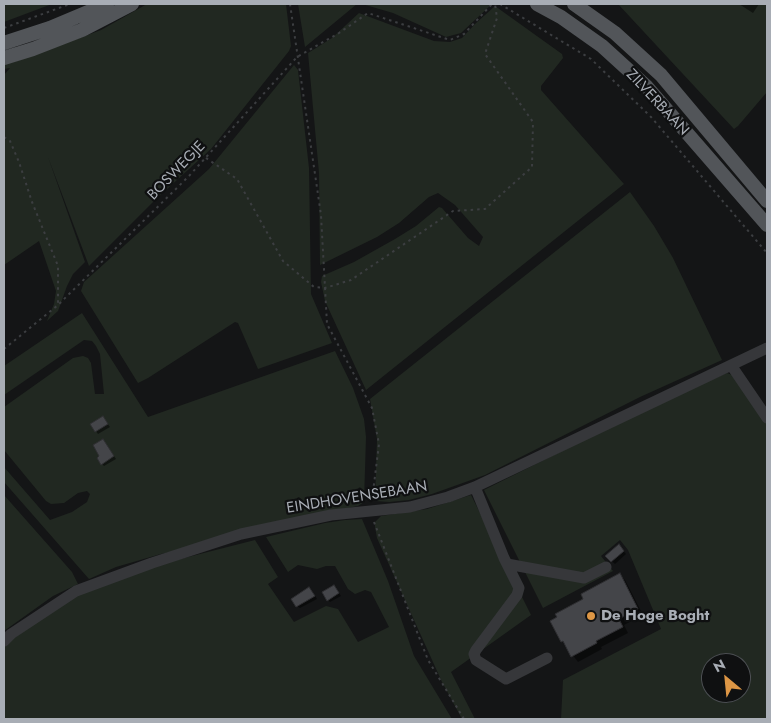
<!DOCTYPE html>
<html>
<head>
<meta charset="utf-8">
<style>
  body { margin:0 }
  #map { position:relative; width:771px; height:723px; overflow:hidden; background:#141516; font-family:Jost,sans-serif }
  canvas { display:block }
  .frame { position:absolute; inset:0; border:5px solid #a8adb5; pointer-events:none }
  .north { position:absolute; left:701px; top:653px; width:50px; height:50px; box-sizing:border-box; background:#0f1011; border:1px solid #4c4f53; border-radius:50%; rotate:332deg; font-size:14px; font-weight:700; line-height:20px; text-align:center; color:#a8adb5 }
  .north::after { content:''; display:block; margin:auto; width:18px; height:22px; background:#dd9645; clip-path:polygon(50% 0,100% 100%,50% 72%,0 100%) }
</style>
</head>
<body>
<div id="map">
<canvas width="771" height="723"></canvas>
<div class="frame"></div>
<div class="north">N</div>
</div>
<script>
const ctx = document.querySelector('canvas').getContext('2d');
ctx.lineJoin = 'round';
function fillPath(path, color) {
  ctx.fillStyle = color;
  ctx.fill(path, 'evenodd');
}
function toPath(rows) {
  const path = new Path2D();
  for (const r of rows) {
    path.moveTo(r[0], r[1]);
    for (let i = 2; i < r.length; i += 2) path.lineTo(r[i], r[i + 1]);
  }
  return path;
}
function stroke(path, color, width, dash) {
  ctx.strokeStyle = color;
  ctx.lineWidth = width;
  ctx.lineCap = dash ? 'butt' : 'round';
  ctx.setLineDash(dash || []);
  ctx.stroke(path);
}
function write(font, color, halo, rows, align = 'center') {
  ctx.font = font + ' Jost,sans-serif';
  ctx.lineWidth = 4.5;
  ctx.setLineDash([]);
  ctx.textBaseline = 'middle';
  ctx.strokeStyle = halo;
  ctx.fillStyle = color;
  for (const [text, x, y, turn = 0] of rows) {
    ctx.save();
    ctx.translate(x, y);
    ctx.rotate((+turn || 0) * Math.PI / 180);
    ctx.textAlign = isNaN(turn) ? turn : align;
    if (halo) ctx.strokeText(text, 0, 0);
    ctx.fillText(text, 0, 0);
    ctx.restore();
  }
}
const green = toPath([
  [4,4,52,4,4,22],
  [147,4,286,4,291,46,289,51,211,149,155,200,89,266,48,157,85,262,73,274,67,286,58,311,47,321,54,304,56,291,39,241,4,265,4,75,10,68,4,69,4,64,14,62,101,30],
  [298,4,357,4,305,47],
  [362,4,492,4,461,33,446,37,393,13],
  [618,4,767,4,767,92,738,126,734,129],
  [495,6,562,54,563,58,541,86,541,90,624,184,366,390,325,301,321,282,322,276,354,262,395,239,416,226,439,207,442,208,468,238,479,246,483,237,455,205,438,193,429,197,399,223,377,237,320,265,319,173,308,53,332,38,359,13,434,41,450,42,462,38,475,24],
  [294,65,298,70,309,168,311,294,332,343,258,369,238,323,235,322,148,378,138,383,81,291,84,282,209,169],
  [630,192,654,226,673,258,722,360,640,397,485,475,432,494,409,500,389,502,375,501,377,439,370,399],
  [82,313,148,417,335,351,353,388,364,419,366,437,364,502,358,506,291,520,227,540,161,554,116,567,89,579,4,482,4,467,50,520,72,512,87,502,90,494,87,491,78,493,64,503,51,504,46,501,4,450,4,407,73,358,83,356,88,358,91,363,95,394,104,394,100,354,96,346,92,341,84,340,4,395,4,366],
  [727,373,732,375,767,424,767,719,561,719,563,680,661,629,628,550,620,540,601,556,613,571,543,608,484,490,662,401],
  [711,663,741,663,741,693,711,693],
  [4,495,72,572,78,584,53,596,4,631],
  [471,495,531,615,451,672,475,719,462,719,442,682,377,538,375,527,375,522,381,516,427,509],
  [362,519,388,581,414,656,452,719,4,719,4,645,77,594,137,570,255,540,278,577,268,584,294,622,326,606,338,609,358,642,389,627,371,592,365,590,355,594,348,589,335,566,326,566,317,569,298,565,288,572,266,537,325,523,345,520]
]);
const shadow = toPath([
  [739,4,759,4,753,13],
  [103,418,110,427,98,434,96,431],
  [105,443,116,459,104,466,102,464],
  [619,546,626,554,615,564,606,556],
  [620,575,625,580,643,615,624,625,628,633,601,647,602,649,578,662,562,641,585,600],
  [336,589,341,596,330,602,328,600],
  [312,591,317,599,300,608,297,606]
]);
const building = toPath([
  [103,416,108,424,95,432,90,424,103,416],
  [103,439,114,456,101,465,97,458,99,456,93,445,103,439],
  [619,544,624,551,611,562,605,556,619,544],
  [620,573,638,609,619,619,623,627,596,641,597,643,571,657,563,641,561,642,550,621,557,617,555,614,583,599,581,594,620,573],
  [334,585,339,593,327,601,322,592,334,585],
  [309,587,315,596,296,607,291,599,309,587]
]);
const path = toPath([
  [290,4,321,215,327,324,372,408,379,444,372,500],
  [500,4,591,59,651,117,767,253],
  [4,28,70,4],
  [4,137,10,141,19,162,32,202,58,266,58,305],
  [206,158,237,179,283,261,314,287,325,288,351,280,453,211,485,209,532,167,533,122,485,54,497,18,495,4],
  [4,349,58,305,189,176,297,57,339,33,368,13,450,40,464,34,492,4],
  [374,522,428,660,464,719]
]);
const minor = toPath([
  [731,365,767,418],
  [475,487,504,558,519,588,517,595,476,650,474,654,476,660,506,679,547,658],
  [507,564,584,578,606,567],
  [4,641,11,634,76,591,152,563,241,534,331,515,410,507,448,497,475,487,767,348]
]);
const major = toPath([
  [537,4,561,17,602,46,647,87,767,225],
  [574,4,615,33,661,75,767,201],
  [4,43,50,28,107,4],
  [4,58,33,49,82,30,132,4]
]);
const markers = [
  [591,616,5,"#dd9645"]
];
const streetNames = [
  ["ZILVERBAAN",657,103,47],
  ["BOSWEGJE",177,171,-46],
  ["EINDHOVENSEBAAN",357,498,-9]
];
const poiNames = [
  ["De Hoge Boght",601,616]
];
fillPath(green, '#212821');
fillPath(shadow, '#0007');
fillPath(building, '#444549');
stroke(building, '#2f2f32', 1);
stroke(path, '#3c3e41', 2, [2.5, 4]);
stroke(minor, '#36373a', 11);
stroke(major, '#525559', 14);
for (const [x, y, r, color] of markers) {
  const dot = new Path2D();
  dot.arc(x, y, r, 0, 2 * Math.PI);
  ctx.fillStyle = color;
  ctx.fill(dot);
  stroke(dot, '#0f1011', 2);
}
write('15px', '#a8adb5', '#0f1011', streetNames);
write('bold 15px', '#a8adb5', '#0f1011', poiNames, 'left');
</script>
</body>
</html>
